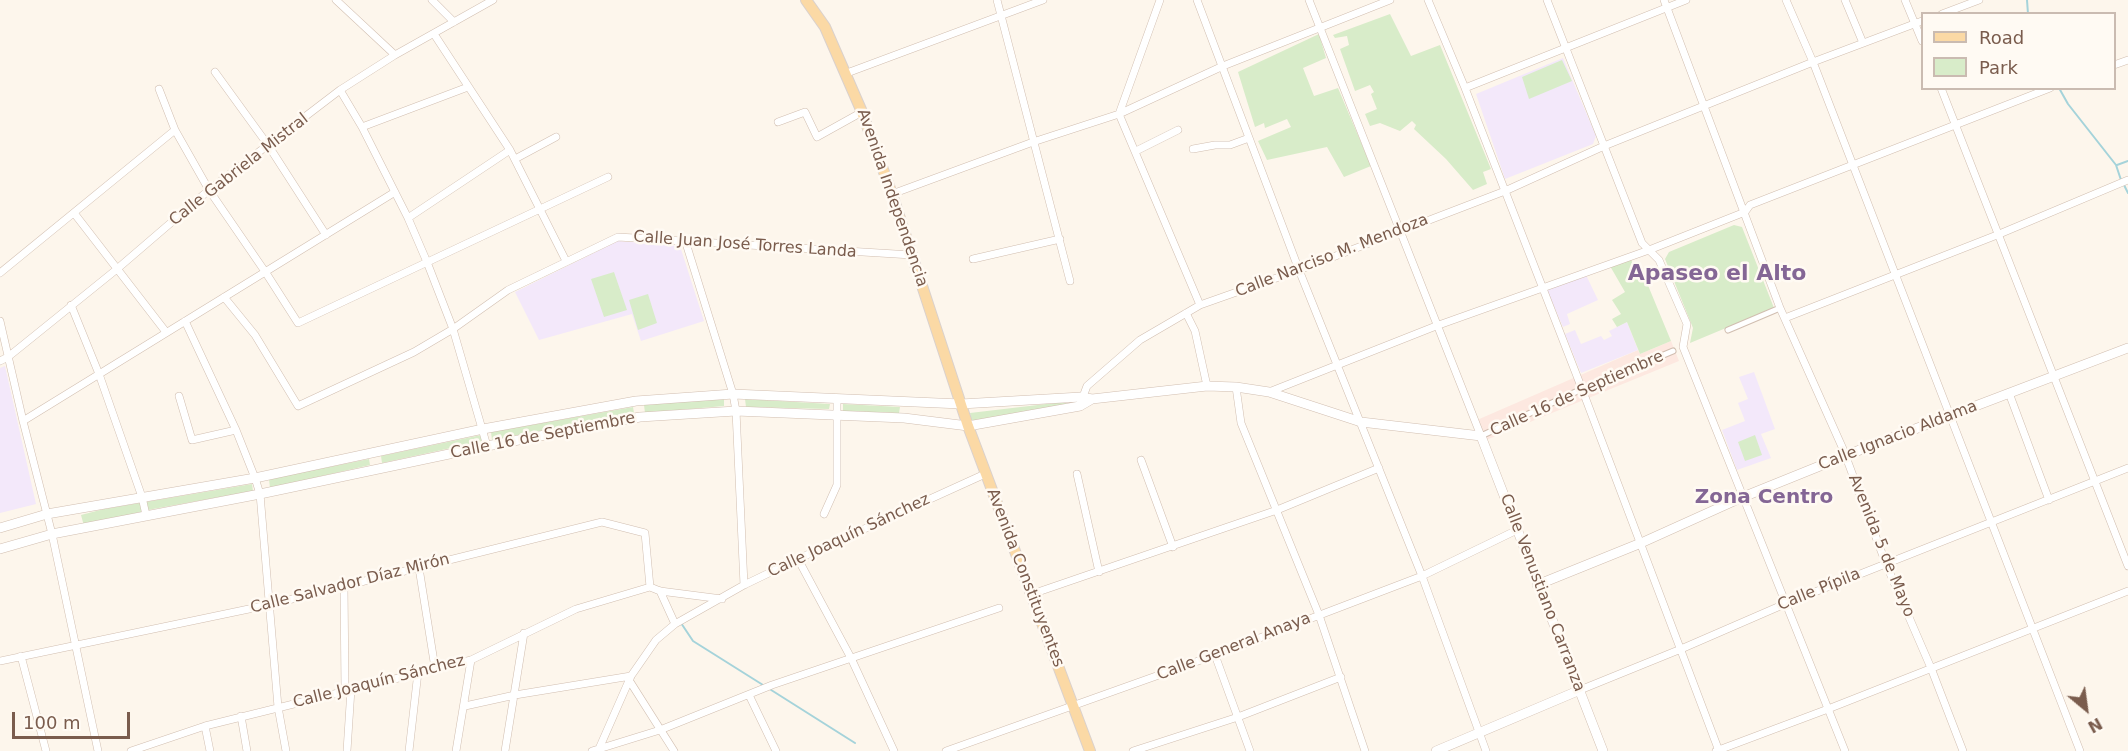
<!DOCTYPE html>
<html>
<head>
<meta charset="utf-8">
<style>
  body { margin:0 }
  #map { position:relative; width:2128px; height:751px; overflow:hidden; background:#fdf6ec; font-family:"DejaVu Sans",sans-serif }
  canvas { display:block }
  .legend { position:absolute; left:1921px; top:12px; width:195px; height:78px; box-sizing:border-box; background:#fffaf3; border:2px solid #cabbb1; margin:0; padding:8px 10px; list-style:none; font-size:18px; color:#7a5c4d }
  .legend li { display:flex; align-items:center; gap:12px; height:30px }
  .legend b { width:30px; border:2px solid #cabbb1 }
  .north { position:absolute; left:2056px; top:679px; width:60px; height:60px; -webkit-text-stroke:4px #fffaf3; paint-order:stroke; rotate:151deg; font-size:16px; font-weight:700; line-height:24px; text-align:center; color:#7a5c4d }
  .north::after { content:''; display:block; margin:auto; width:21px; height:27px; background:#7a5c4d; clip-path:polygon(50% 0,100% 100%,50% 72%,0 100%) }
  .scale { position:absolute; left:12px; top:712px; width:118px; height:27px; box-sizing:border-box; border:3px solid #7a5c4d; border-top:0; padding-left:8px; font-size:18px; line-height:21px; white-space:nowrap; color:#7a5c4d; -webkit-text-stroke:4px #fffaf3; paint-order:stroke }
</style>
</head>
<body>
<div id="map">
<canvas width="2128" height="751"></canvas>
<ul class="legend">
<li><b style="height:8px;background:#fbd9a5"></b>Road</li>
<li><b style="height:16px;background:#d8ecc9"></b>Park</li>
</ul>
<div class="north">N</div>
<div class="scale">100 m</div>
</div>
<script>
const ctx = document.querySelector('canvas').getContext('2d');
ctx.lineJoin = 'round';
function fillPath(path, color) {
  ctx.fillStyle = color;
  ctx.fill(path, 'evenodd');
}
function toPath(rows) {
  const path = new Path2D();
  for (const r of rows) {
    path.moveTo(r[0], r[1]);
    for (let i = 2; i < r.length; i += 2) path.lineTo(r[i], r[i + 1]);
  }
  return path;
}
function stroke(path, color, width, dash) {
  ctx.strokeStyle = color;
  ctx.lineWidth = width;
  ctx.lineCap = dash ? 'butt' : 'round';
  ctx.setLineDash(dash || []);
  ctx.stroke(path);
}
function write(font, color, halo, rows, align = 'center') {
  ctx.font = font + ' "DejaVu Sans",sans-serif';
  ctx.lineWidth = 5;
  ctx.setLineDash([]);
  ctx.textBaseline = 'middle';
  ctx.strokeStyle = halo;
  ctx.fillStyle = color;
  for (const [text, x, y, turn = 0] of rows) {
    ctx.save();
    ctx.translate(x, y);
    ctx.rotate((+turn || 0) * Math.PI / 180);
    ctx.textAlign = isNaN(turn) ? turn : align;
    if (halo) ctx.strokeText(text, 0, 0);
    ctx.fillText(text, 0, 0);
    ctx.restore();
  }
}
const commercial = toPath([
  [1671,341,1679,361,1486,440,1477,420,1638,350,1640,354]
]);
const education = toPath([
  [1563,58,1596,136,1593,144,1505,179,1476,94],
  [618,241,680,246,704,321,641,341,632,314,539,340,515,292],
  [1586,275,1598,300,1567,314,1570,324,1563,327,1547,290],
  [1627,322,1638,350,1581,373,1565,334,1575,330,1581,344,1601,336,1604,340,1612,336,1609,331],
  [5,366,36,504,0,513,0,368],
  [1754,372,1775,429,1761,434,1771,458,1737,470,1722,430,1745,421,1738,403,1748,399,1739,377]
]);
const green = toPath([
  [1390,14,1411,56,1440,45,1491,169,1483,172,1487,184,1473,190,1446,159,1414,129,1416,125,1412,121,1400,131,1380,123,1370,126,1365,114,1377,109,1371,94,1374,92,1370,85,1355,91,1340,49,1349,45,1347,36,1335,38,1333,35],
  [1319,34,1326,58,1303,68,1314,96,1338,88,1371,166,1344,177,1327,147,1267,160,1258,141,1291,127,1287,119,1265,128,1264,123,1255,127,1238,72],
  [1562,60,1572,81,1529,99,1522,77],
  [1734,225,1742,227,1774,308,1690,343,1693,328,1665,259,1669,252],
  [1630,256,1634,268,1640,266,1671,341,1640,354,1627,322,1617,327,1612,319,1621,314,1612,300,1625,292,1610,266],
  [614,272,627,310,604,317,591,279],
  [648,294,657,323,638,330,629,300],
  [724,398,724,406,645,413,644,405],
  [745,399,830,404,829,409,746,407],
  [1063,402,1068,404,971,421,970,413],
  [843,404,900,407,899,413,843,411],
  [633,407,634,413,492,440,491,432],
  [481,435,483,441,382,463,381,456],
  [1755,435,1762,455,1745,461,1738,442],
  [369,459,370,465,270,488,269,479],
  [252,484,253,491,153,509,84,526,81,515,104,509]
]);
const stream = toPath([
  [2027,0,2028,14],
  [2059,88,2068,104,2116,165,2121,180],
  [2117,165,2128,161],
  [2124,185,2128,193],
  [681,623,693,641,763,685],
  [768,688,855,743]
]);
const pedestrian = toPath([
  [1728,330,1780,308],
  [1481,436,1582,389,1673,351]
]);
const minor = toPath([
  [336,0,395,55],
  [432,0,454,22],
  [997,0,1070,281],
  [1160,0,1119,114,1200,305],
  [1197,0,1299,270,1422,576,1486,751],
  [1309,0,1481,436],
  [1428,0,1465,88,1582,389,1719,751],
  [1547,0,1642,243,1659,260,1687,324,1683,347,1845,751],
  [1664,0,1780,308,1843,449,1886,564,1931,668,1963,751],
  [1786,0,1813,62,2080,751],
  [1845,0,1863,43],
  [1905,0,1922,41],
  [1942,14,1979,0],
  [434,34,510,150,566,261],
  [2114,65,2128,60],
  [215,72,268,145,326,235],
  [847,73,1043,0],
  [1465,88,1686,0],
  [1941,88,2128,566],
  [159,89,175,130,209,190,266,273,298,323,608,177],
  [340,90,362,127,408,218,427,262,453,329,487,446],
  [778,122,805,112,817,137,862,112],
  [362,127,468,87],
  [1193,149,1215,145,1230,145,1249,138],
  [1136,151,1178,130],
  [515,159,556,137],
  [892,194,1033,142,1119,114,1223,66,1390,0],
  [74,213,166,332],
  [408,218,510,150],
  [685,240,733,394,736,411,744,585],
  [973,259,1060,239],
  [0,273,175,130],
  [224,297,255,335,298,406,414,352,453,329,508,290,618,237,912,255],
  [71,305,99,374,142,497,146,515],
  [1186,313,1195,331,1207,386],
  [1785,318,1997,235,2128,180],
  [0,321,23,421,52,534,98,751],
  [185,321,236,430,255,478,260,494,278,707,286,751],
  [0,361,8,357,117,269,209,190,340,90,395,55,493,0],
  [1236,387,1241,423,1319,615,1365,751],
  [1269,392,1436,326,1649,250,1745,212,1750,205,2050,88],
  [2009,393,2049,500],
  [179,396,192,440,236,430],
  [1081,402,1087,386,1140,340,1200,305,1299,270,1505,191,1604,146,1813,62,1922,21],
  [23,421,395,192],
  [1141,460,1173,547],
  [1077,474,1099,572],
  [824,514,837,485,837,399],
  [798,559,851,658,894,751],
  [419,568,435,668],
  [344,585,345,690],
  [660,591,675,624],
  [1032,594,1277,510,1379,468],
  [1215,655,1250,751],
  [21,656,46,751],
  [0,661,268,605,602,522,645,533,650,587],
  [629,680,674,751],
  [1580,690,1681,649,1787,603,2128,468],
  [749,695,776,751],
  [465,706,515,695,631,676],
  [241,716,247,751],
  [205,726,210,751],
  [131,751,205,726,471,660,576,609,650,587,660,591,722,599],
  [347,751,351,689],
  [409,751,418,672],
  [456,751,471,660],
  [505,751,524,633],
  [592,751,660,730,772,685,999,608],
  [598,751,631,676,656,640,675,624,744,585,798,559,985,474],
  [946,751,1215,655,1422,576,1517,530],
  [1133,751,1238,717,1341,677],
  [1716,751,1828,709,2128,591]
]);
const tertiary = toPath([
  [0,528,47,514,255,478,483,429,636,401,733,394,961,404,1081,397,1092,399,1207,386,1236,387,1269,392,1361,422,1481,436,1603,751],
  [0,549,52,534,260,494,487,446,640,417,736,411,904,418,968,426,1080,406,1092,399],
  [1537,585,1641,543,1743,497,1852,453,2128,348],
  [1436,751,1580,690]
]);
const primary = toPath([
  [806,0,825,27,862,112,892,194,968,426,1090,751]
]);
const streetNames = [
  ["Calle Gabriela Mistral",239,170,-38],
  ["Avenida Independencia",892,198,71],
  ["Calle Juan José Torres Landa",745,245,4],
  ["Calle Narciso M. Mendoza",1332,256,-21],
  ["Calle 16 de Septiembre",1577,394,-24],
  ["Calle 16 de Septiembre",543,436,-11],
  ["Calle Ignacio Aldama",1898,436,-21],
  ["Calle Joaquín Sánchez",849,536,-25],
  ["Avenida 5 de Mayo",1881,546,68],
  ["Avenida Constituyentes",1025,578,69],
  ["Calle Salvador Díaz Mirón",350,584,-14],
  ["Calle Pípila",1819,590,-22],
  ["Calle Venustiano Carranza",1542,593,69],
  ["Calle General Anaya",1234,647,-21],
  ["Calle Joaquín Sánchez",379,682,-14]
];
const quarterNames = [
  ["Zona Centro",1764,498]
];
const districtNames = [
  ["Apaseo el Alto",1717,274]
];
fillPath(commercial, '#fde8e0');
fillPath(education, '#f3e8fa');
fillPath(green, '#d8ecc9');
stroke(stream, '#a5d3da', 2);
stroke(pedestrian, '#d1beb0', 7);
stroke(minor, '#d1beb0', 8);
stroke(tertiary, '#d1beb0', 10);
stroke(primary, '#dad1cd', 12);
stroke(pedestrian, '#fff', 5);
stroke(minor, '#fff', 7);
stroke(tertiary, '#fff', 9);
stroke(primary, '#fbd9a5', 10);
write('16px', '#7a5c4d', '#fffaf3', streetNames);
write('bold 20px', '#846695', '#fffaf3', quarterNames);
write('bold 22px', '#846695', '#fffaf3', districtNames);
</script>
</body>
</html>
